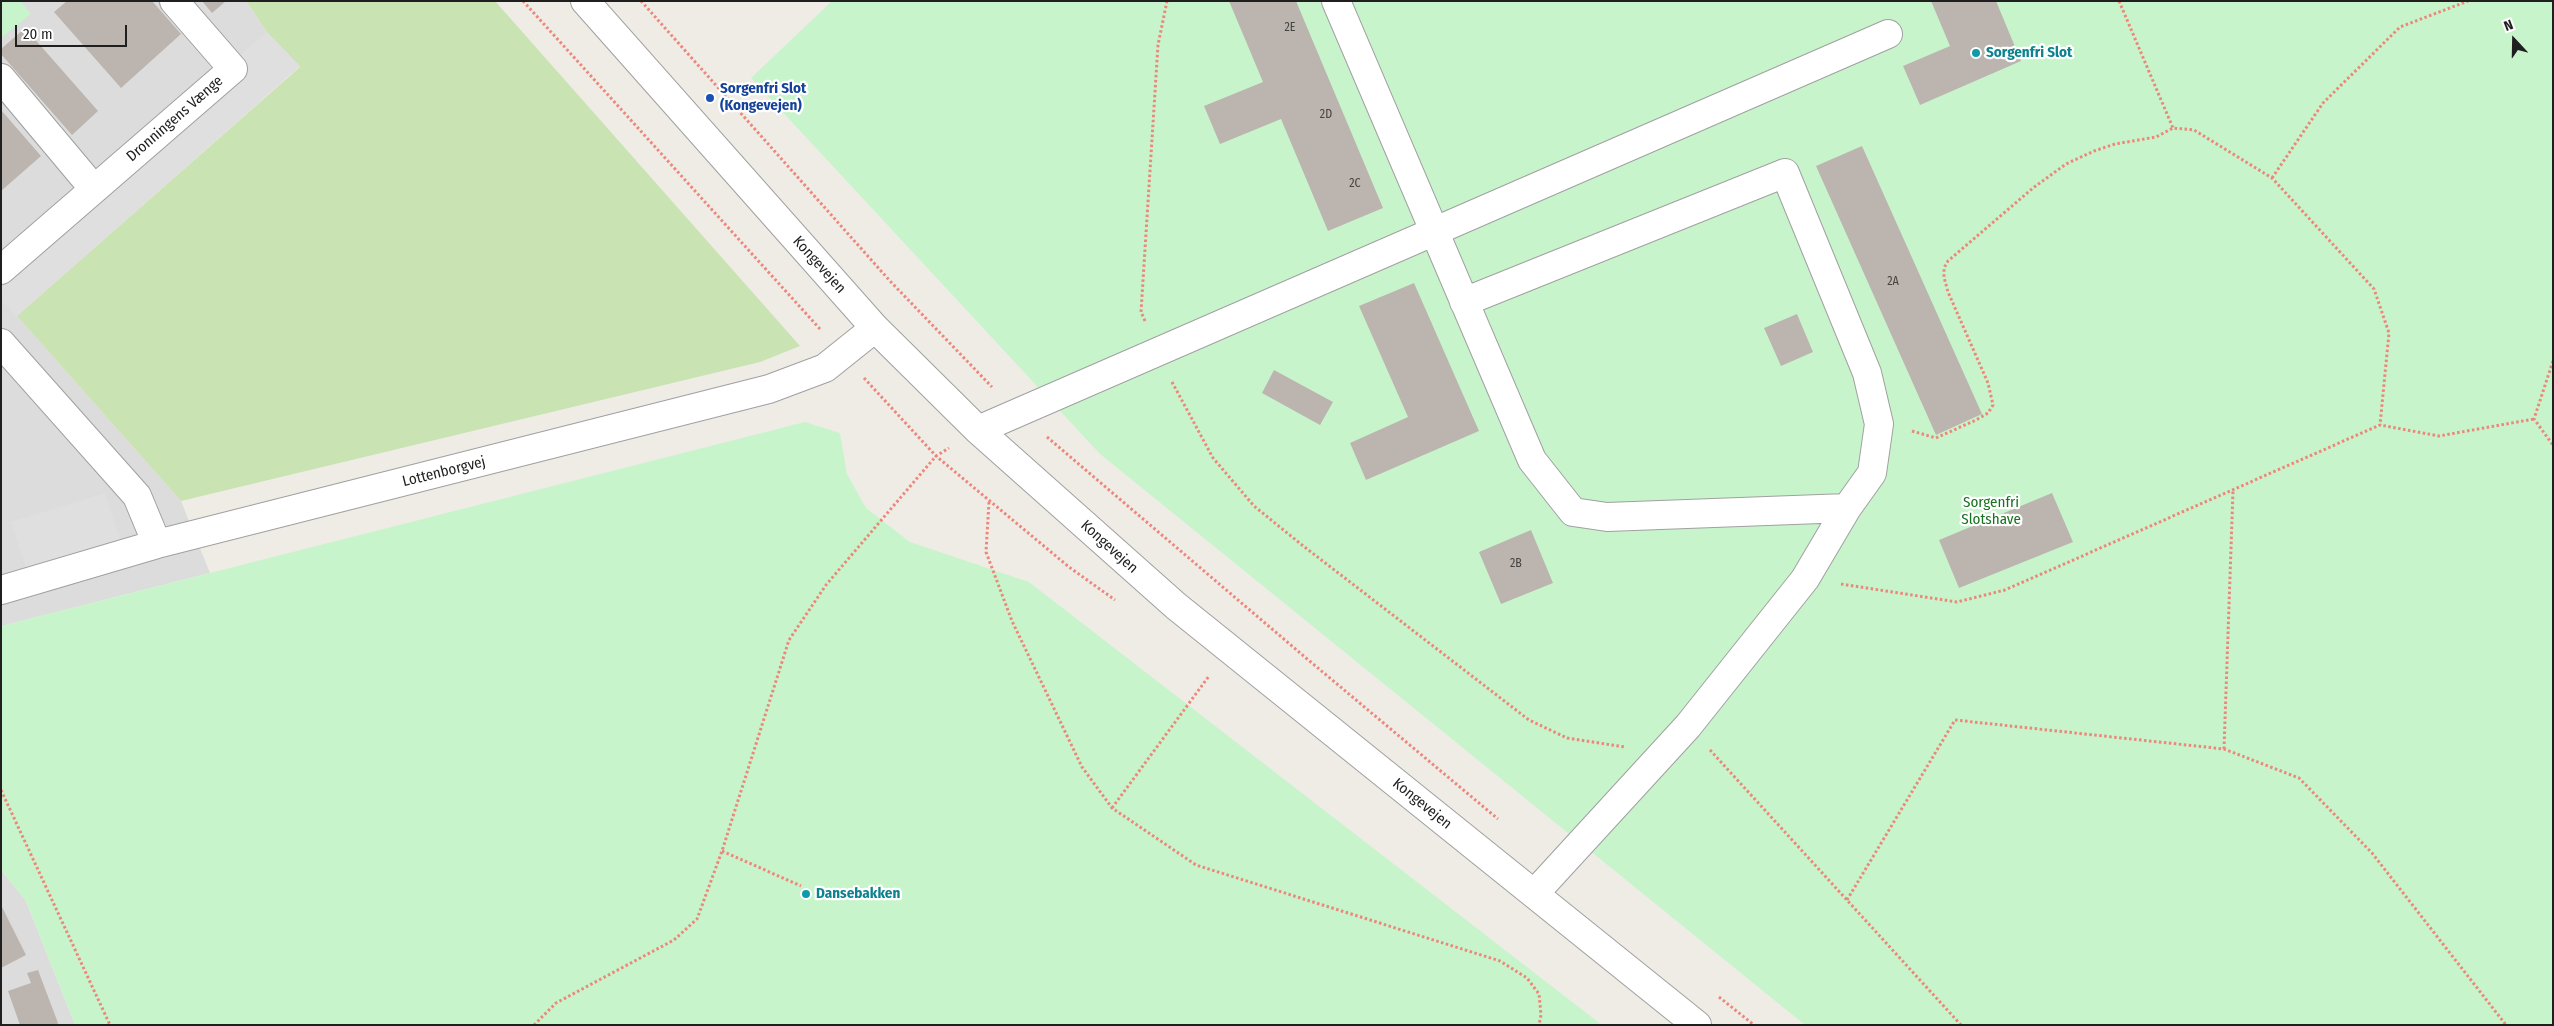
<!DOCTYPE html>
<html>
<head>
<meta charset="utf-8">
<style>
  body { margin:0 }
  #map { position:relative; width:2554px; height:1026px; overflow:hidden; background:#efece6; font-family:"Fira Sans Condensed",sans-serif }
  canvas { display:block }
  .frame { position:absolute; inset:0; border:2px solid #1f1f1f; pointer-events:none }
  .north { position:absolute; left:2489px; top:15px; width:50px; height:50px; -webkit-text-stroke:4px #fff; paint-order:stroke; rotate:339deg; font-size:14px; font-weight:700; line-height:20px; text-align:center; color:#1f1f1f }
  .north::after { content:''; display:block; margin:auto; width:18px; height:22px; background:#1f1f1f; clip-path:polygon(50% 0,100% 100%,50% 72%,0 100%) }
  .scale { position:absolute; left:15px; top:25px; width:112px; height:22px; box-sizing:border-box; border:2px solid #1f1f1f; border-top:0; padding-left:6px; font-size:15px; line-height:18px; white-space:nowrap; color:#1f1f1f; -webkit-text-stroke:4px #fff; paint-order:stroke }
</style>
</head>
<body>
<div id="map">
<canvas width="2554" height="1026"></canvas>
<div class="frame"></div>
<div class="north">N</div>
<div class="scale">20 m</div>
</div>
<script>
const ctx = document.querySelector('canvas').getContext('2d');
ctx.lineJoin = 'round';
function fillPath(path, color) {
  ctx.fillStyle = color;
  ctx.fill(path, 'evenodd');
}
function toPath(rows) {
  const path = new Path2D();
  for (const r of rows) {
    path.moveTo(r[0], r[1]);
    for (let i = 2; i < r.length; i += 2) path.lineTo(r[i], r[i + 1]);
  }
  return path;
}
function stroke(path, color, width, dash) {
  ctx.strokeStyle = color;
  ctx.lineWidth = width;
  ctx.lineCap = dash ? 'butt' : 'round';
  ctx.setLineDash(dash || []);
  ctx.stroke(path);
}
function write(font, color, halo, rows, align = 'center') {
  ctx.font = font + ' "Fira Sans Condensed",sans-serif';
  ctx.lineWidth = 4.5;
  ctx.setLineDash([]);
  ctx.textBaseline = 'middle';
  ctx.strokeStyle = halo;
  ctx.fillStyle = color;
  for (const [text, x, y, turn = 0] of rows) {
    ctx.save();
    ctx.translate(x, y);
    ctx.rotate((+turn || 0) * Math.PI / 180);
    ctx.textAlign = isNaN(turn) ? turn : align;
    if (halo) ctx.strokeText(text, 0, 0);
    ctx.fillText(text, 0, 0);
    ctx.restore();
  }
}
const residential = toPath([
  [1,1,246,1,267,32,300,66,17,316,181,501,210,573,1,626],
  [1,870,26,901,75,1025,1,1025]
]);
const grass = toPath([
  [246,1,495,1,800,346,760,362,181,501,17,316,300,67,267,32]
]);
const park = toPath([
  [1,1,20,1,31,14,1,38],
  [832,1,2553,1,2553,1025,1805,1025,1100,454,751,78],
  [805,422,840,433,847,474,866,508,910,542,1029,582,1602,1025,75,1025,26,901,1,870,1,626]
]);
const parking = toPath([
  [267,32,300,66,17,316,1,300,1,259],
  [105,493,126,557,32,587,11,522]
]);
const building = toPath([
  [67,1,152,1,181,34,121,88,54,12],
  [202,1,226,1,212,13],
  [1229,1,1296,1,1383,208,1328,231,1281,119,1220,144,1204,106,1263,82],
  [1931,1,1996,1,2021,61,1920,105,1903,66,1950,46],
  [25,28,98,111,72,135,1,54,1,49],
  [1,110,41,156,1,191],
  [1862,146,1982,414,1936,435,1816,166],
  [1414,283,1479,431,1366,480,1350,443,1408,417,1359,306],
  [1797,314,1813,352,1781,366,1764,328],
  [1274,370,1333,402,1320,425,1262,393],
  [2052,493,2073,542,1959,588,1939,540],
  [1531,530,1553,583,1501,604,1479,552],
  [1,905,26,955,1,968],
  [38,970,58,1023,57,1025,20,1025,8,991,31,983,27,973]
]);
const path = toPath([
  [523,1,820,329],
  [641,1,890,281,992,387],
  [2119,1,2173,128],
  [2272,178,2323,103,2400,27,2468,1],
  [1145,321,1141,312,1158,45,1167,1],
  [2553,361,2534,419,2553,445],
  [864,378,936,456,1069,567,1115,600],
  [1172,382,1213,458,1254,506,1302,545,1529,720,1567,738,1625,747],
  [1912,431,1936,438,1976,420,1988,413,1993,405,1988,383,1948,292,1944,277,1944,268,1948,261,2033,188,2066,164,2094,151,2115,144,2156,137,2173,128,2194,130,2272,178,2374,289,2389,333,2380,425],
  [1047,437,1306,658,1498,819],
  [989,502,986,552,1012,621,1082,767,1112,808,1196,865,1500,961,1527,978,1539,994,1541,1015,1539,1025],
  [1841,584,1957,602,2005,590,2380,425,2439,436,2534,419],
  [2224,749,2233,491],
  [1710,750,1961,1025],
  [1,790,110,1025],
  [1112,808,1209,676],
  [722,851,801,886],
  [1847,900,1955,720,2224,749,2299,778,2372,853,2506,1025],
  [1719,997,1754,1025],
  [534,1025,556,1003,674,940,697,919,722,851,789,640,826,585,936,456,949,448]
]);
const minor = toPath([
  [585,1,875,328,978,430,1176,606,1697,1025],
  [1336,1,1532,460,1573,512,1607,517,1847,508,1872,473,1879,424,1867,373,1785,173,1464,302],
  [1,78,94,189],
  [1,270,233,69,174,1],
  [1,343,137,496,157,544],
  [978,430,1888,34],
  [1,590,157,544,769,389,825,368,875,328],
  [1534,894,1688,726,1805,579,1847,508]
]);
const markers = [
  [1976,53,5,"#0f9aa8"],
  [710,98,5,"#1a4fb4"],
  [806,894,5,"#0f9aa8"]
];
const numberNames = [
  ["2E",1290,28],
  ["2D",1326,115],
  ["2C",1355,184],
  ["2A",1893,282],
  ["2B",1516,564]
];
const cultureNames = [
  ["Sorgenfri Slot",1986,53],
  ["Dansebakken",816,894]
];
const transitNames = [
  ["Sorgenfri Slot",720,89],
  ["(Kongevejen)",720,106]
];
const streetNames = [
  ["Dronningens Vænge",175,119,-41],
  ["Kongevejen",819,265,48],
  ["Lottenborgvej",444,472,-14],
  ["Kongevejen",1109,547,42],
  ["Kongevejen",1422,804,39]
];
const parkNames = [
  ["Sorgenfri",1991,503],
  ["Slotshave",1991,520]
];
fillPath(residential, '#dddcdc');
fillPath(grass, '#c9e3b2');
fillPath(park, '#c8f4cc');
fillPath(parking, '#dfdfdf');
fillPath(building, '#bcb5af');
stroke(minor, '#a0a0a0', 30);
stroke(path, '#eb877b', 3, [2.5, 2.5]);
stroke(minor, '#fff', 28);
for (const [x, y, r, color] of markers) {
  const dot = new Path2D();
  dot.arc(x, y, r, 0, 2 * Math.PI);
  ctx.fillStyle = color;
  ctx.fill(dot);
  stroke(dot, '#fff', 2);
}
write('12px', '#464443', null, numberNames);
write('bold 15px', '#0d838f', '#fff', cultureNames, 'left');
write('bold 15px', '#164399', '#fff', transitNames, 'left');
write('15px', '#1f1f1f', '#fff', streetNames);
write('15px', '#177220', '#fff', parkNames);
</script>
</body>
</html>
